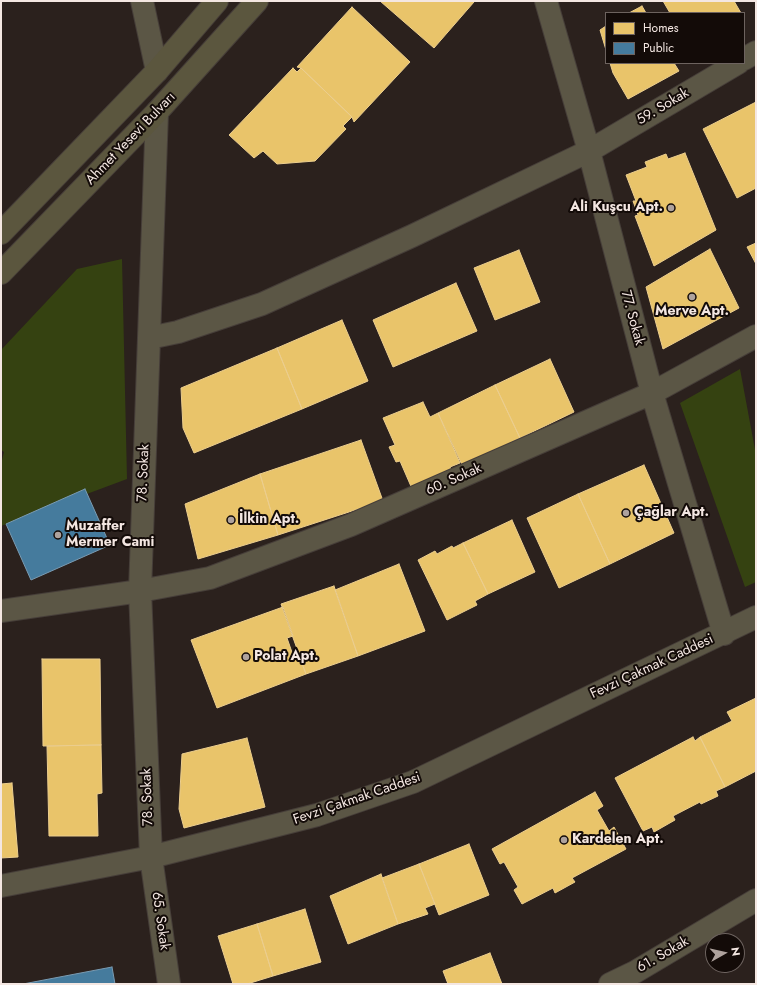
<!DOCTYPE html>
<html>
<head>
<meta charset="utf-8">
<style>
  body { margin:0 }
  #map { position:relative; width:757px; height:985px; overflow:hidden; background:#2b211d; font-family:Jost,sans-serif }
  canvas { display:block }
  .frame { position:absolute; inset:0; border:2px solid #f4e7e2; pointer-events:none }
  .legend { position:absolute; left:605px; top:12px; width:140px; height:52px; box-sizing:border-box; background:#130b08; border:1px solid #6d635f; margin:0; padding:5px 7px; list-style:none; font-size:12px; color:#f4e7e2 }
  .legend li { display:flex; align-items:center; gap:8px; height:20px }
  .legend b { width:20px; border:1px solid #6d635f }
  .north { position:absolute; left:705px; top:933px; width:40px; height:40px; box-sizing:border-box; background:#130b08; border:1px solid #6d635f; border-radius:50%; rotate:82deg; font-size:11px; font-weight:700; line-height:16px; text-align:center; color:#f4e7e2 }
  .north::after { content:''; display:block; margin:auto; width:14px; height:18px; background:#aea29d; clip-path:polygon(50% 0,100% 100%,50% 72%,0 100%) }
</style>
</head>
<body>
<div id="map">
<canvas width="757" height="985"></canvas>
<div class="frame"></div>
<ul class="legend">
<li><b style="height:11px;background:#e9c46a"></b>Homes</li>
<li><b style="height:11px;background:#457b9d"></b>Public</li>
</ul>
<div class="north">N</div>
</div>
<script>
const ctx = document.querySelector('canvas').getContext('2d');
ctx.lineJoin = 'round';
function fillPath(path, color) {
  ctx.fillStyle = color;
  ctx.fill(path, 'evenodd');
}
function toPath(rows) {
  const path = new Path2D();
  for (const r of rows) {
    path.moveTo(r[0], r[1]);
    for (let i = 2; i < r.length; i += 2) path.lineTo(r[i], r[i + 1]);
  }
  return path;
}
function stroke(path, color, width, dash) {
  ctx.strokeStyle = color;
  ctx.lineWidth = width;
  ctx.lineCap = dash ? 'butt' : 'round';
  ctx.setLineDash(dash || []);
  ctx.stroke(path);
}
function write(font, color, halo, rows, align = 'center') {
  ctx.font = font + ' Jost,sans-serif';
  ctx.lineWidth = 4;
  ctx.setLineDash([]);
  ctx.textBaseline = 'middle';
  ctx.strokeStyle = halo;
  ctx.fillStyle = color;
  for (const [text, x, y, turn = 0] of rows) {
    ctx.save();
    ctx.translate(x, y);
    ctx.rotate((+turn || 0) * Math.PI / 180);
    ctx.textAlign = isNaN(turn) ? turn : align;
    if (halo) ctx.strokeText(text, 0, 0);
    ctx.fillText(text, 0, 0);
    ctx.restore();
  }
}
const green = toPath([
  [122,259,127,479,1,526,1,464,4,452,1,450,1,350,77,269],
  [740,369,756,455,756,582,745,587,680,403]
]);
const homes = toPath([
  [380,1,473,1,474,2,434,48,380,1],
  [663,1,734,1,741,13,670,13,663,1],
  [642,6,646,13,629,13,642,6],
  [352,7,410,62,354,122,352,117,301,68,297,67,352,7],
  [606,26,606,50,600,30,606,26],
  [610,63,674,63,679,71,628,99,613,73,610,63],
  [293,68,297,72,301,68,352,117,343,126,346,129,315,161,277,164,263,151,254,158,229,135,293,68],
  [756,102,756,188,737,198,703,129,756,102],
  [685,153,716,230,654,266,635,216,638,215,633,201,636,201,626,175,647,167,645,162,666,154,668,159,685,153],
  [756,243,756,264,747,247,756,243],
  [710,249,739,308,663,349,646,287,710,249],
  [519,250,540,302,495,320,474,268,519,250],
  [456,283,477,331,393,367,373,320,456,283],
  [342,320,368,381,302,409,277,348,342,320],
  [277,348,302,409,194,453,183,428,181,388,277,348],
  [550,359,574,412,520,438,495,385,550,359],
  [495,385,520,438,463,467,438,413,495,385],
  [423,402,430,417,438,413,460,463,450,467,453,473,413,491,400,461,396,462,389,447,395,445,383,418,423,402],
  [361,440,383,501,278,535,260,474,361,440],
  [644,465,674,533,610,564,578,494,644,465],
  [260,474,278,535,198,559,185,504,260,474],
  [578,494,610,564,559,588,527,518,578,494],
  [512,520,535,572,488,594,463,543,512,520],
  [463,543,488,594,475,601,477,605,447,620,418,560,435,551,437,554,452,546,453,548,463,543],
  [399,564,425,631,358,656,335,590,399,564],
  [334,586,358,656,306,674,281,604,334,586],
  [283,607,293,636,287,638,294,658,299,656,306,674,217,708,191,640,283,607],
  [42,659,100,659,101,745,43,746,42,659],
  [756,698,756,771,725,787,700,737,732,721,727,712,756,698],
  [693,737,695,741,700,737,725,787,716,791,718,796,701,804,700,802,673,816,675,820,654,832,652,827,643,831,615,778,693,737],
  [247,738,265,807,184,828,179,809,182,754,247,738],
  [101,745,102,793,97,794,98,836,49,836,47,746,101,745],
  [12,783,18,857,1,858,1,784,12,783],
  [595,792,603,806,597,810,609,831,614,827,626,849,572,878,575,882,555,893,553,888,522,904,514,890,518,887,504,862,500,864,492,849,595,792],
  [469,844,489,895,439,915,419,864,469,844],
  [419,864,435,904,425,908,428,914,398,924,382,878,419,864],
  [381,874,398,924,348,944,330,896,381,874],
  [305,909,321,962,273,976,257,924,305,909],
  [257,924,273,976,247,984,233,984,218,936,257,924],
  [490,953,502,984,448,984,443,971,490,953]
]);
const public = toPath([
  [85,489,110,545,31,580,6,524,85,489],
  [112,967,115,984,23,984,112,967]
]);
const minor = toPath([
  [142,1,157,71],
  [546,1,589,151,652,393,724,634],
  [744,59,756,52],
  [157,112,140,591,151,857,169,984],
  [149,338,178,332,262,304,412,236,589,151,738,63],
  [1,611,140,591,210,578,351,525,652,393,756,336],
  [1,886,151,857,317,815,413,782,756,617],
  [610,984,635,972,756,900]
]);
const major = toPath([
  [1,233,157,71,217,1],
  [1,273,157,112,257,1]
]);
const markers = [
  [671,208,4,"#aea29d"],
  [692,297,4,"#aea29d"],
  [626,513,4,"#aea29d"],
  [231,520,4,"#aea29d"],
  [58,535,4,"#aea29d"],
  [246,657,4,"#aea29d"],
  [564,840,4,"#aea29d"]
];
const streetNames = [
  ["59. Sokak",663,107,-31],
  ["Ahmet Yesevi Bulvarı",131,139,-46],
  ["77. Sokak",632,318,75],
  ["78. Sokak",144,473,-88],
  ["60. Sokak",454,480,-24],
  ["Fevzi Çakmak Caddesi",652,667,-25],
  ["78. Sokak",148,797,-92],
  ["Fevzi Çakmak Caddesi",357,799,-19],
  ["65. Sokak",160,921,82],
  ["61. Sokak",663,955,-30]
];
const poiNames = [
  ["Ali Kuşcu Apt.",663,208,"right"],
  ["Merve Apt.",692,312,"center"],
  ["Çağlar Apt.",634,513],
  ["İlkin Apt.",239,520],
  ["Muzaffer",66,527],
  ["Mermer Cami",66,543],
  ["Polat Apt.",254,657],
  ["Kardelen Apt.",572,840]
];
fillPath(green, '#354211');
fillPath(homes, '#e9c46a');
stroke(homes, '#ecce8e', 1);
fillPath(public, '#457b9d');
stroke(public, '#7a9bb2', 1);
stroke(minor, '#463e39', 24);
stroke(major, '#463e39', 24);
stroke(minor, '#5b5645', 22);
stroke(major, '#5b563e', 22);
for (const [x, y, r, color] of markers) {
  const dot = new Path2D();
  dot.arc(x, y, r, 0, 2 * Math.PI);
  ctx.fillStyle = color;
  ctx.fill(dot);
  stroke(dot, '#130b08', 1.5);
}
write('14px', '#f4e7e2', '#130b08', streetNames);
write('bold 14px', '#f4e7e2', '#130b08', poiNames, 'left');
</script>
</body>
</html>
